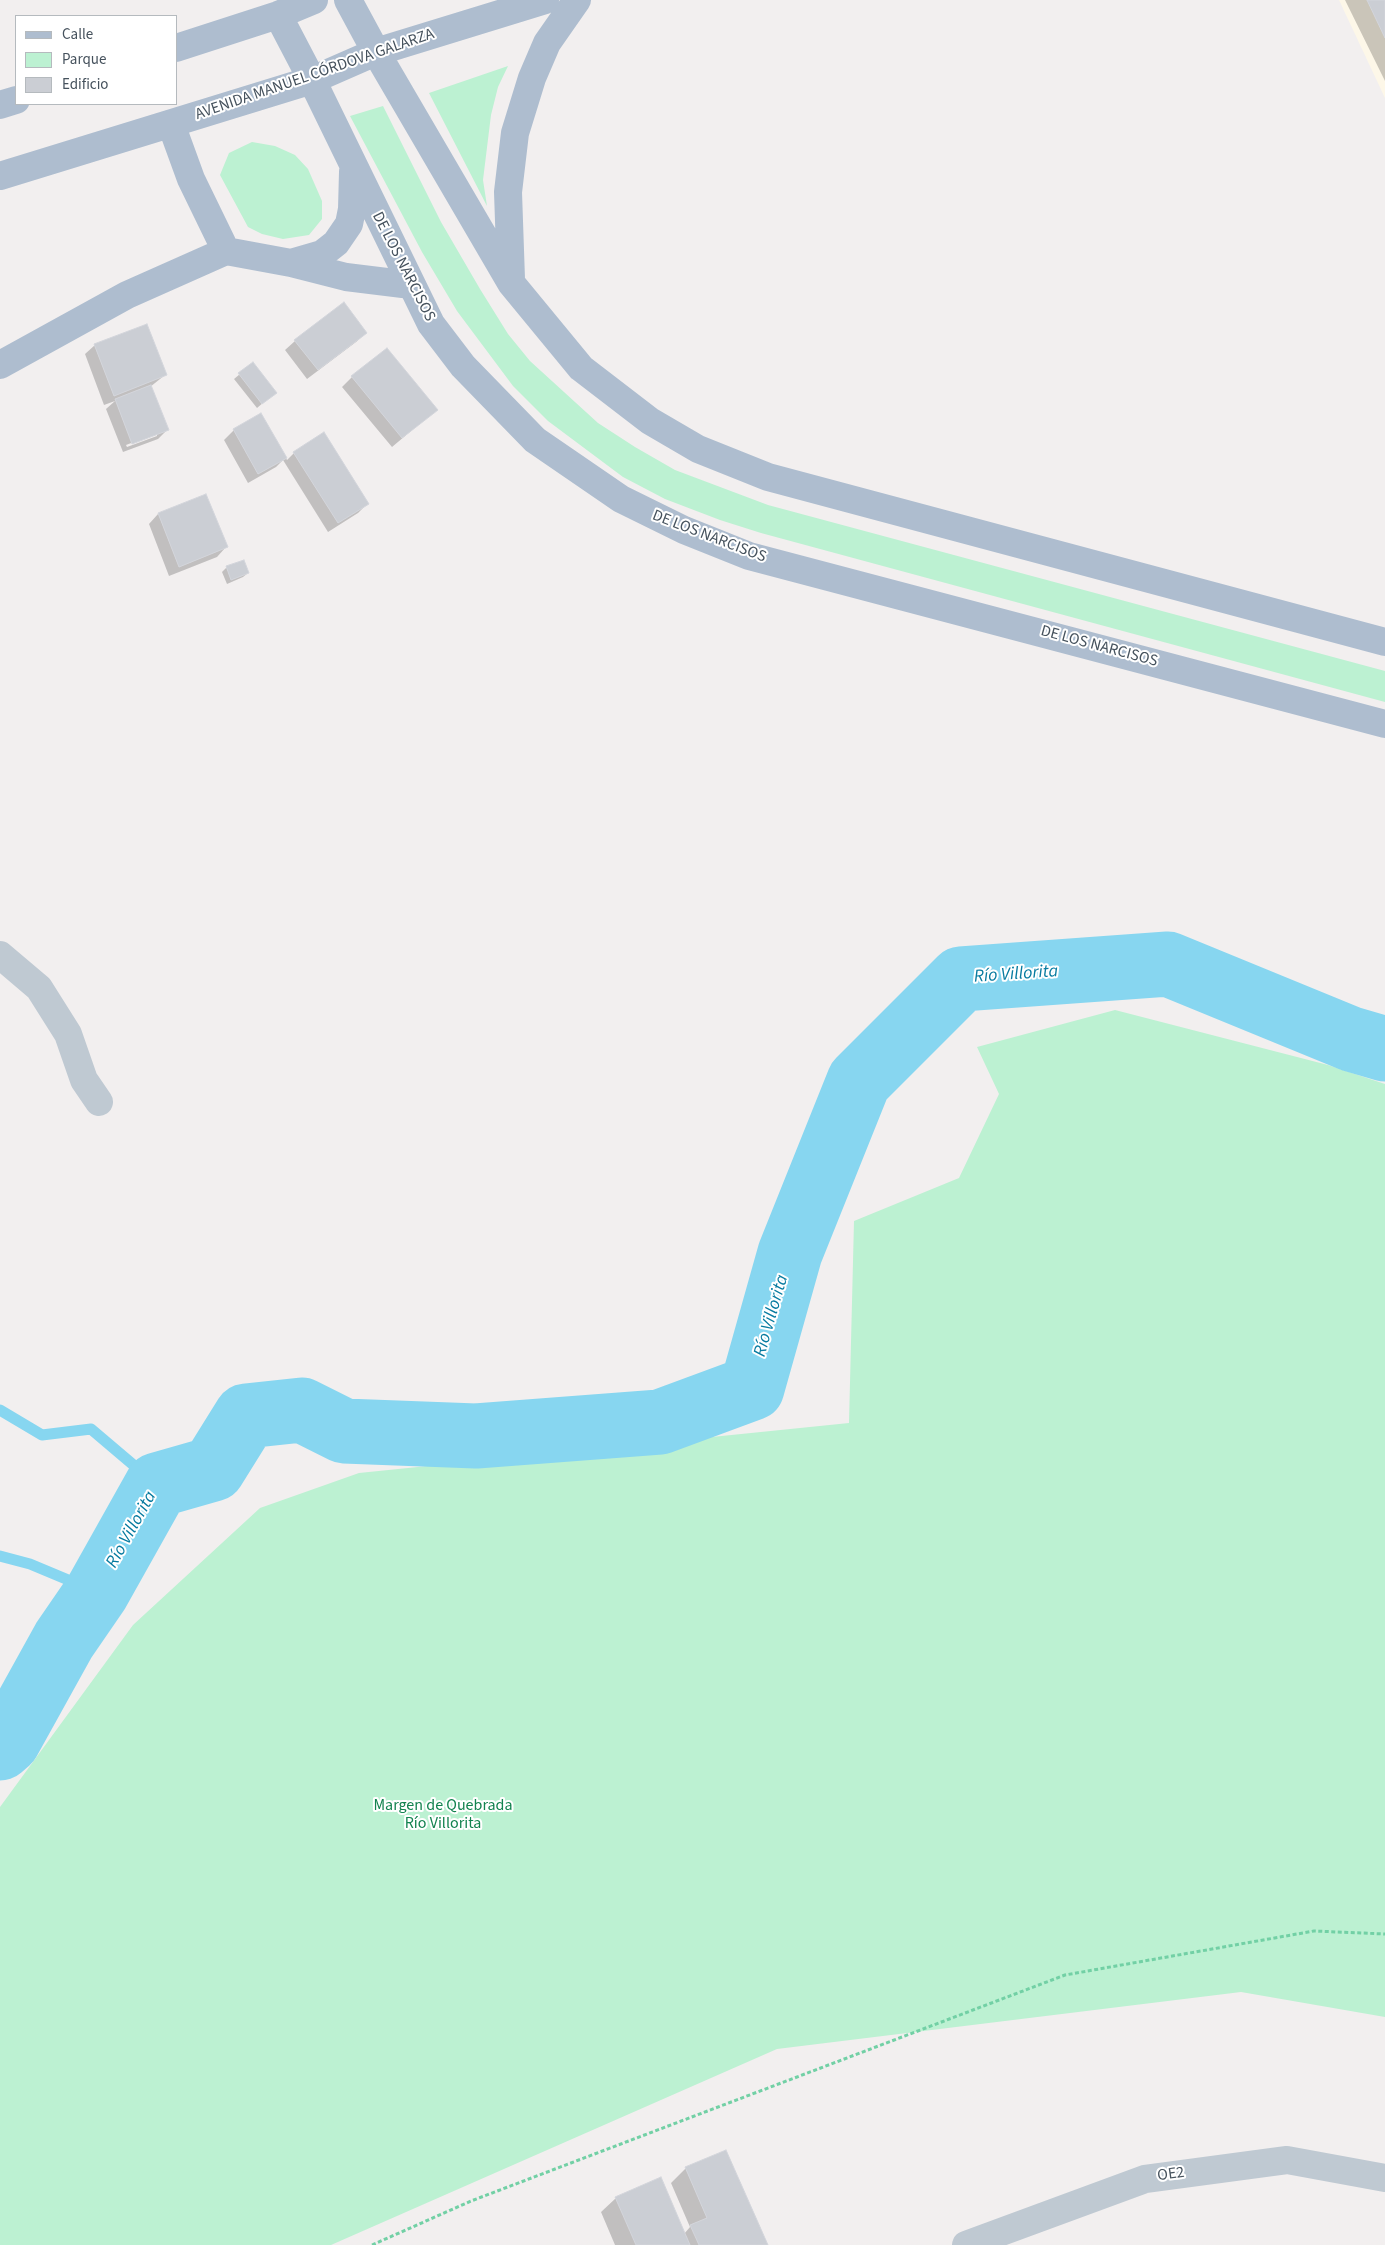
<!DOCTYPE html>
<html>
<head>
<meta charset="utf-8">
<style>
  body { margin:0 }
  #map { position:relative; width:1385px; height:2245px; overflow:hidden; background:#f2efef; font-family:"Source Sans 3",sans-serif }
  canvas { display:block }
  .legend { position:absolute; left:15px; top:15px; width:162px; height:90px; box-sizing:border-box; background:#fff; border:1px solid #b5babe; margin:0; padding:6px 9px; list-style:none; font-size:15px; color:#46525d }
  .legend li { display:flex; align-items:center; gap:10px; height:25px }
  .legend b { width:25px; border:1px solid #b5babe }
</style>
</head>
<body>
<div id="map">
<canvas width="1385" height="2245"></canvas>
<ul class="legend">
<li><b style="height:6px;background:#aebdcf"></b>Calle</li>
<li><b style="height:14px;background:#bcf1d2"></b>Parque</li>
<li><b style="height:14px;background:#cbced4"></b>Edificio</li>
</ul>
</div>
<script>
const ctx = document.querySelector('canvas').getContext('2d');
ctx.lineJoin = 'round';
function fillPath(path, color) {
  ctx.fillStyle = color;
  ctx.fill(path, 'evenodd');
}
function toPath(rows) {
  const path = new Path2D();
  for (const r of rows) {
    path.moveTo(r[0], r[1]);
    for (let i = 2; i < r.length; i += 2) path.lineTo(r[i], r[i + 1]);
  }
  return path;
}
function stroke(path, color, width, dash) {
  ctx.strokeStyle = color;
  ctx.lineWidth = width;
  ctx.lineCap = dash ? 'butt' : 'round';
  ctx.setLineDash(dash || []);
  ctx.stroke(path);
}
function write(font, color, halo, rows, align = 'center') {
  ctx.font = font + ' "Source Sans 3",sans-serif';
  ctx.lineWidth = 4;
  ctx.setLineDash([]);
  ctx.textBaseline = 'middle';
  ctx.strokeStyle = halo;
  ctx.fillStyle = color;
  for (const [text, x, y, turn = 0] of rows) {
    ctx.save();
    ctx.translate(x, y);
    ctx.rotate((+turn || 0) * Math.PI / 180);
    ctx.textAlign = isNaN(turn) ? turn : align;
    if (halo) ctx.strokeText(text, 0, 0);
    ctx.fillText(text, 0, 0);
    ctx.restore();
  }
}
const commercial = toPath([
  [1339,0,1385,0,1385,98]
]);
const green = toPath([
  [508,66,498,87,491,115,483,180,487,206,429,93],
  [383,106,441,222,480,289,508,334,530,361,598,423,635,447,675,470,768,505,1385,671,1385,702,761,533,720,520,665,499,623,477,548,421,513,386,457,311,422,252,350,116],
  [252,142,275,146,295,155,308,169,322,201,322,219,309,235,283,239,262,234,248,227,220,175,229,153],
  [1115,1010,1328,1065,1385,1084,1385,2017,1241,1992,777,2049,331,2245,0,2245,0,1807,133,1625,260,1508,359,1473,849,1423,854,1221,959,1178,999,1094,977,1047]
]);
const shadow = toPath([
  [1345,0,1385,0,1385,81],
  [366,333,356,342,307,379,285,350,295,341],
  [95,345,165,375,150,387,167,430,158,439,123,452,106,409,115,401,104,405,85,354],
  [157,433,157,436,127,447,126,445],
  [252,364,270,397,257,408,234,379],
  [352,377,436,410,392,447,342,387],
  [261,415,287,460,294,453,367,504,358,513,328,532,283,460,276,467,248,483,224,440,234,430],
  [206,496,226,547,217,557,169,576,149,524,158,514],
  [243,561,248,573,243,577,227,584,222,572,226,568],
  [686,2168,766,2245,615,2245,601,2212,616,2198,684,2234,690,2227,671,2183]
]);
const stream = toPath([
  [0,1410,42,1435,91,1429,157,1485],
  [0,1556,30,1564,97,1592]
]);
const river = toPath([
  [0,1748,8,1741,64,1640,97,1592,157,1485,213,1469,246,1416,302,1410,344,1431,476,1436,660,1422,752,1388,790,1253,859,1081,961,979,1168,964,1351,1039,1385,1049]
]);
const building = toPath([
  [1367,0,1385,0,1385,38,1367,0],
  [344,302,367,333,318,370,294,340,344,302],
  [147,324,167,375,114,396,94,344,147,324],
  [387,348,438,410,402,438,351,376,387,348],
  [253,362,277,393,262,404,238,373,253,362],
  [151,385,169,430,132,444,115,399,151,385],
  [261,413,287,458,258,474,233,429,261,413],
  [324,432,369,504,338,523,293,452,324,432],
  [206,494,228,547,179,567,158,513,206,494],
  [244,560,249,573,231,580,226,566,244,560],
  [726,2150,768,2245,699,2245,690,2225,707,2218,685,2167,726,2150],
  [661,2177,690,2245,636,2245,615,2197,661,2177]
]);
const path = toPath([
  [372,2245,471,2201,1065,1975,1314,1931,1385,1934]
]);
const minor = toPath([
  [0,955,39,988,68,1034,84,1080,99,1102],
  [966,2245,1145,2179,1287,2160,1385,2178]
]);
const major = toPath([
  [348,0,376,52,511,283,581,368,650,421,698,449,768,477,1385,642],
  [278,15,312,80,431,324,463,366,535,440,621,499,684,530,749,556,1385,724],
  [176,48,278,15,314,0],
  [0,105,16,100],
  [171,124,191,179,226,251],
  [0,176,312,80,376,52,545,0],
  [291,263,322,254,336,243,349,224,352,209,353,172],
  [511,279,508,192,515,133,532,78,547,43,577,0],
  [0,365,127,295,226,251,291,263,346,277,411,285]
]);
const streetNames = [
  ["AVENIDA MANUEL CÓRDOVA GALARZA",315,75,-19],
  ["DE LOS NARCISOS",403,267,63],
  ["DE LOS NARCISOS",709,537,21],
  ["DE LOS NARCISOS",1099,647,15],
  ["OE2",1171,2175,-8]
];
const parkNames = [
  ["Margen de Quebrada",443,1806],
  ["Río Villorita",443,1824]
];
const waterNames = [
  ["Río Villorita",1016,975,-4],
  ["Río Villorita",772,1316,-74],
  ["Río Villorita",132,1530,-61]
];
fillPath(commercial, '#fdf7e8');
fillPath(green, '#bcf1d2');
fillPath(shadow, '#0003');
stroke(stream, '#87d6f0', 11);
stroke(river, '#87d6f0', 65);
fillPath(building, '#cbced4');
stroke(building, '#d3d5db', 1);
stroke(path, '#72d0a5', 3, [4, 2.5]);
stroke(minor, '#bfc9d2', 28);
stroke(major, '#aebdcf', 28);
write('16px', '#46525d', '#fff', streetNames);
write('16px', '#13834f', '#fff', parkNames);
write('italic 18px', '#077ba0', '#fff', waterNames);
</script>
</body>
</html>
